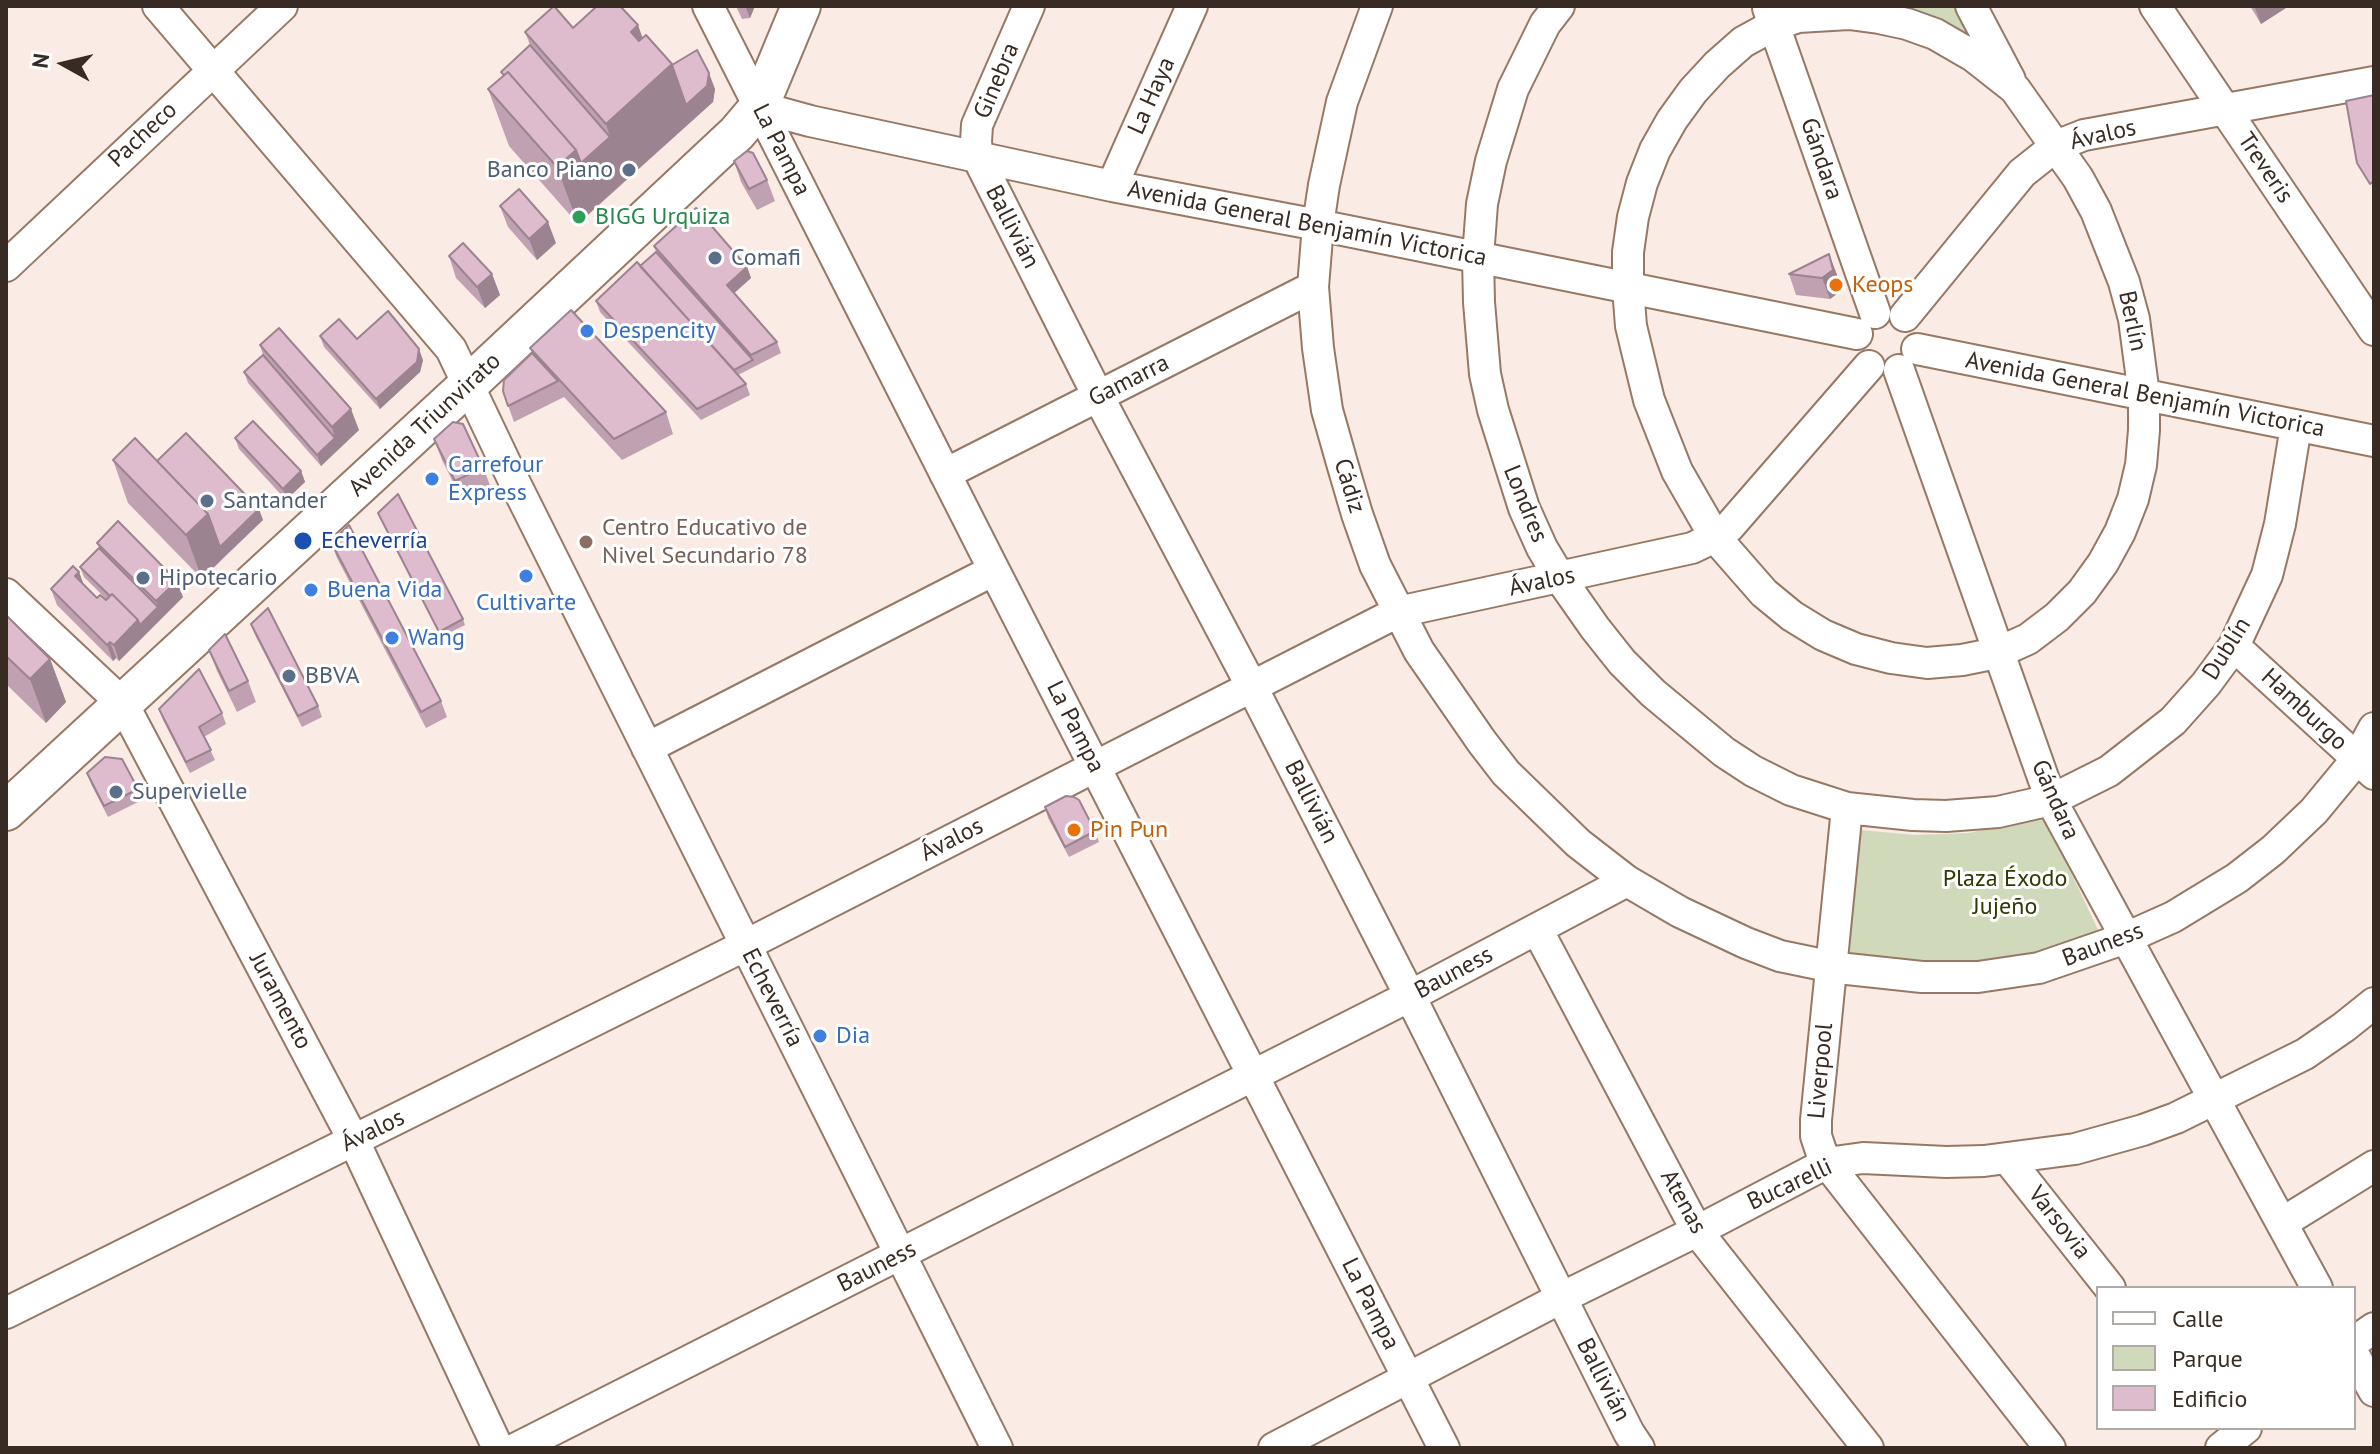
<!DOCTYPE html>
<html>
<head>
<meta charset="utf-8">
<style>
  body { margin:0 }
  #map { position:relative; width:2380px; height:1454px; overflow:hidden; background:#faece4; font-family:"PT Sans",sans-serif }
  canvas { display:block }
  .frame { position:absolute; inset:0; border:8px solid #382b23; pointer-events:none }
  .legend { position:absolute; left:2096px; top:1286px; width:260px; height:144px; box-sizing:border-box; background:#fff; border:2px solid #afaaa7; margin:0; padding:10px 14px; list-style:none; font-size:24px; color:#382b23 }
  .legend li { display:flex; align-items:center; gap:16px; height:40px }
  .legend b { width:40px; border:2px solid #afaaa7 }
  .north { position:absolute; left:24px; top:24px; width:80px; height:80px; -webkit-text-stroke:6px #fff; paint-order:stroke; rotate:278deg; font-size:22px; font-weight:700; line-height:32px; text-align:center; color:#382b23 }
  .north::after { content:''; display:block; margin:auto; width:28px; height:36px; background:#382b23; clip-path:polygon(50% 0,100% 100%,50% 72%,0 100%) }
</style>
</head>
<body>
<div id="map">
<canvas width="2380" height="1454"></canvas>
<div class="frame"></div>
<ul class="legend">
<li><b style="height:10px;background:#fff"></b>Calle</li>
<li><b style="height:22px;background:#d1d9bb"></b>Parque</li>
<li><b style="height:22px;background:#dfbbce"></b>Edificio</li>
</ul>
<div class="north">N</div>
</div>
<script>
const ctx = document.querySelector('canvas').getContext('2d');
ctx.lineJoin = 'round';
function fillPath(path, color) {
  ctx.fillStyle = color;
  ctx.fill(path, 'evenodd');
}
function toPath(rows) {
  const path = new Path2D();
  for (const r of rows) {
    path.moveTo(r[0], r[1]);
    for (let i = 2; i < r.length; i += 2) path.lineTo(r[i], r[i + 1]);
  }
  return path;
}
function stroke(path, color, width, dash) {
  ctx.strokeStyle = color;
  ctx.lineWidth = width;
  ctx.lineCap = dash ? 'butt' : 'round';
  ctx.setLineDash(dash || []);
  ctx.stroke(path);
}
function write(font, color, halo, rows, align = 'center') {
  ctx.font = font + ' "PT Sans",sans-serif';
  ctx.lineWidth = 6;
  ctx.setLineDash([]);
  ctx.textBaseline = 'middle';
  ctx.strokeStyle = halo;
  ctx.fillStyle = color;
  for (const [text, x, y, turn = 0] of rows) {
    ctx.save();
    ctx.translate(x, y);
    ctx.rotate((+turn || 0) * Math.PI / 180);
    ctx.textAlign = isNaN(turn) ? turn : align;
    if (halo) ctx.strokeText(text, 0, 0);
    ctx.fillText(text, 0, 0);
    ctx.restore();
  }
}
const green = toPath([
  [1784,6,1964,6,1979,47],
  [2044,815,2100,934,2053,952,1973,965,1844,954,1861,830,1915,835,1969,833]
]);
const minor = toPath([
  [158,6,451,349,514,481,997,1448],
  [708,6,994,570,1444,1448],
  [1029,6,977,125,976,142,978,158,1098,396,1252,687,1410,996,1629,1433,1639,1448],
  [1377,6,1342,102,1324,185,1318,225,1313,287,1318,348,1327,410,1342,463,1357,514,1375,565,1419,651,1482,742,1506,773,1578,843,1627,881,1680,912,1746,943,1780,956,1838,968,1922,977,1978,977,2039,968,2126,938,2173,917,2237,878,2273,850,2314,811,2357,759,2374,728],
  [1559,6,1545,24,1513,89,1491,161,1482,204,1478,257,1479,302,1485,374,1493,410,1524,508,1542,548,1560,578,1595,628,1622,662,1653,693,1724,752,1753,771,1791,790,1847,808,1913,815,1946,816,1998,812,2051,800,2109,771,2173,721,2206,684,2234,646,2267,575,2280,524,2296,426],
  [1971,6,2010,80],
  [2155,6,2374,330],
  [1768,8,1875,313],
  [1849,14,1879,18,1907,24,1935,34,1973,56,2015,89,2078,178,2096,211,2124,282,2134,319,2144,395,2144,430,2141,465,2133,499,2120,532,2103,563,2082,592,2057,617,2028,639,1997,653,1962,660,1927,663,1891,658,1856,649,1823,635,1792,616,1764,593,1715,537,1677,471,1649,400,1631,326,1628,288,1628,252,1633,217,1642,183,1655,150,1672,120,1693,91,1717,65,1743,42,1774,25,1798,17,1849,14],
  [759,107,810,121,1112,186,1318,225,1857,334],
  [1112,186,1192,6],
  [6,266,282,6],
  [1905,316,2022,173,2056,146,2084,135,2374,82],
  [1917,349,2374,441],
  [1899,370,2051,800,2317,1288],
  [945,474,1313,287],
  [6,594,123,704,354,1141,498,1448],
  [2234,646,2374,774],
  [647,748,994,570],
  [1847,808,1816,1120,1816,1136,1821,1151,1827,1163,2050,1448],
  [1537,929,1697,1231,1868,1448],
  [2007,1158,2110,1288],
  [2282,1223,2374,1166],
  [6,1313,746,945,1398,612,1692,548,1715,537,1729,527,1869,366],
  [2354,1342,2374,1328],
  [2354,1355,2374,1391],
  [517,1448,1410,996,1627,881],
  [1274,1448,1561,1298,1697,1231,1827,1163,1863,1158,1946,1162,1984,1161,2075,1149,2143,1130,2176,1118,2305,1054,2344,1027,2374,1003],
  [2221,1448,2246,1428]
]);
const major = toPath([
  [6,811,468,385,737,133,759,107,801,6]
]);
const wall = toPath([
  [736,6,755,6,750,18,742,19],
  [2250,6,2289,6,2261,24],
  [573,28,643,38,672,65,715,89,713,102,578,224,509,146,488,89,503,76,501,72,530,45,525,32],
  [734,161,767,180,775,201,757,210,741,182],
  [500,206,556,243,537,260,508,227],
  [654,246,747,267,751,278,734,293,777,342,781,353,738,375,746,384,750,395,701,420,600,312,596,301,640,266,656,252],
  [1829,254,1837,275,1841,291,1830,299,1796,295,1789,274],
  [449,256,492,274,500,295,485,308,456,278],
  [320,336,357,339,423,360,420,372,380,409,324,347],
  [260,345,359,430,321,466,248,383,244,372,263,355],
  [530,348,666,412,673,434,622,460,564,397,514,422,503,391,532,353],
  [235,438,301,471,305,482,286,500,239,449],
  [434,439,483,467,491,488,463,502,442,460],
  [113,460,157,461,263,520,202,579,128,503],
  [378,513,463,619,465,625,441,637],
  [331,542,441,701,447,717,426,728,337,558],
  [97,543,183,597,119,661,116,658,113,661,57,605,51,589,79,572,83,585,97,598,107,600,84,577,80,567,99,548],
  [6,615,50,659,66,702,46,723,6,684],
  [251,624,318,706,322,717,302,727,255,635],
  [209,650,248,681,256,702,237,712,217,671],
  [159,709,222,713,226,724,204,737,215,760,190,773,163,720],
  [87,773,138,789,142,800,108,817,91,784],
  [1045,807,1095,831,1099,842,1069,857,1048,818]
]);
const shadedWall = toPath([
  [746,6,755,6,750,18,746,8],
  [2258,6,2289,6,2261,24,2255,8],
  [638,25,657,78,672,64,709,73,715,89,713,102,597,206,581,163,610,137,606,124,631,32],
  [576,150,597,206,578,224,557,167],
  [548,222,556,243,537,260,529,239],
  [1829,254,1837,275,1841,291,1830,299,1822,278],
  [747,267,751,278,731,296,727,285],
  [492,274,500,295,485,308,477,287],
  [419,349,423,360,420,372,380,409,376,399],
  [351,409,359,430,321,466,317,455,335,438,332,427],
  [301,471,305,482,286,500,283,489],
  [259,509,263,520,224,557,220,547],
  [208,514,224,557,202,579,186,535],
  [79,572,85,588,75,576],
  [177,581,183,597,119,661,114,645,138,620,158,607,156,601],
  [110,642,116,658,113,661,107,645],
  [50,659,66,702,46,723,30,679]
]);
const building = toPath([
  [554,6,573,28,597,6,620,6,638,25,631,32,639,41,646,35,672,64,606,124,525,32,554,6],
  [530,45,610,137,581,163,576,150,508,72,504,75,501,72,530,45],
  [697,50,709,73,707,86,686,105,672,65,697,50],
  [508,72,576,150,557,167,488,89,508,72],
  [2374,95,2374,181,2370,184,2357,163,2346,101,2374,95],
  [747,151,753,153,767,180,749,189,734,161,747,151],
  [519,189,548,222,529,239,500,206,519,189],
  [696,208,747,267,727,285,777,342,751,355,654,246,696,208],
  [463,243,492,274,477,287,449,256,463,243],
  [656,252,753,360,734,370,640,266,656,252],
  [1829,254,1833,270,1822,278,1789,274,1829,254],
  [637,262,746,384,697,409,596,301,637,262],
  [571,310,666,412,614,439,530,348,571,310],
  [388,311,419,349,417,362,376,399,320,336,339,319,357,339,388,311],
  [279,328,351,409,332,427,260,345,279,328],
  [532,353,558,381,508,406,503,391,504,380,532,353],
  [263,355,335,438,317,455,244,372,263,355],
  [253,421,301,471,283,489,235,438,253,421],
  [453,422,463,424,483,467,455,481,434,439,453,422],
  [186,433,259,509,220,547,208,514,157,461,186,433],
  [135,438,208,514,186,535,113,460,135,438],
  [398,494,463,619,439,632,378,513,398,494],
  [118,521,177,581,156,601,97,543,118,521],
  [349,525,441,701,421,712,331,542,349,525],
  [99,548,158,607,140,625,138,620,112,594,110,596,80,567,99,548],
  [73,566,79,572,75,576,97,598,100,595,106,600,112,594,138,620,114,645,110,642,107,645,51,589,73,566],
  [268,608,318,706,298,716,251,624,268,608],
  [6,615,50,659,30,679,6,656,6,615],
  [225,634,248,681,229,691,209,650,225,634],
  [199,669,222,713,199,727,211,750,186,762,159,709,199,669],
  [105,757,122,759,138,789,104,806,87,773,105,757],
  [1066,796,1074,797,1079,800,1095,831,1065,847,1045,807,1066,796]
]);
const markers = [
  [629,170,8,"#5c6f8a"],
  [579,217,8,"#2e9e5b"],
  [715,258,8,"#5c6f8a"],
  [1836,285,8,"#e8710a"],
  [587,331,8,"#3f7fe0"],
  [432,479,8,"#3f7fe0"],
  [207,501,8,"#5c6f8a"],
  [303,541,10,"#1a4fb4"],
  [586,542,8,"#8d6e63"],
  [526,576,8,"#3f7fe0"],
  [143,578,8,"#5c6f8a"],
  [311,590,8,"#3f7fe0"],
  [392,638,8,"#3f7fe0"],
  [289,676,8,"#5c6f8a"],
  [116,792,8,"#5c6f8a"],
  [1074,830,8,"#e8710a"],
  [820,1036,8,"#3f7fe0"]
];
const streetNames = [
  ["Ginebra",997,81,-67],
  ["La Haya",1152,96,-66],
  ["Pacheco",143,135,-43],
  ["Ávalos",2103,135,-13],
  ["La Pampa",781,150,63],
  ["Gándara",1821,159,71],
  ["Treveris",2265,168,56],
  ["Avenida General Benjamín Victorica",1307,224,11],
  ["Ballivián",1012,227,63],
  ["Berlín",2132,321,78],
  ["Gamarra",1129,381,-27],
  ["Avenida General Benjamín Victorica",2145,395,11],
  ["Avenida Triunvirato",425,425,-43],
  ["Cádiz",1349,486,73],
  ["Londres",1525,504,68],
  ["Ávalos",1542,582,-12],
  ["Dublín",2227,649,-58],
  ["Hamburgo",2304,710,43],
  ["La Pampa",1075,727,63],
  ["Gándara",2055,800,66],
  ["Ballivián",1311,802,63],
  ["Ávalos",952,840,-27],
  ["Bauness",2103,945,-21],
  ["Bauness",1454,973,-28],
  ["Echeverría",772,998,63],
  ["Juramento",280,1001,62],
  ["Liverpool",1821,1071,-85],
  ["Ávalos",373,1131,-26],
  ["Bucarelli",1790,1185,-25],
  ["Atenas",1683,1202,61],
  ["Varsovia",2059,1223,52],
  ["Bauness",877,1267,-27],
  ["La Pampa",1370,1304,63],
  ["Ballivián",1603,1380,63]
];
const serviceNames = [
  ["Banco Piano",613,170,"right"],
  ["Comafi",731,258],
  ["Santander",223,501],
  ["Hipotecario",159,578],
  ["BBVA",305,676],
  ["Supervielle",132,792]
];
const leisureNames = [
  ["BIGG Urquiza",595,217]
];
const foodNames = [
  ["Keops",1852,285],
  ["Pin Pun",1090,830]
];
const shopNames = [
  ["Despencity",603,331],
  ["Carrefour",448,465],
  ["Express",448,493],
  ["Buena Vida",327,590],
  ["Cultivarte",526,603,"center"],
  ["Wang",408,638],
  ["Dia",836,1036]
];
const educationNames = [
  ["Centro Educativo de",602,528],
  ["Nivel Secundario 78",602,556]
];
const transitNames = [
  ["Echeverría",321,541]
];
const parkNames = [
  ["Plaza Éxodo",2005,879],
  ["Jujeño",2005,907]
];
fillPath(green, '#d1d9bb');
stroke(minor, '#977865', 34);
stroke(major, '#977865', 42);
stroke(minor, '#fff', 30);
stroke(major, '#fff', 38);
fillPath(wall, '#c0a1b1');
fillPath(shadedWall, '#9c8390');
fillPath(building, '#dfbbce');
stroke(building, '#9c8390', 2);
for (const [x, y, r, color] of markers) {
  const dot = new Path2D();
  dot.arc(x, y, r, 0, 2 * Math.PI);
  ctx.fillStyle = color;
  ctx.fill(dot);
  stroke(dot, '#fff', 3);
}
write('24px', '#382b23', '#fff', streetNames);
write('24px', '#4e5e75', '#fff', serviceNames, 'left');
write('24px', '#27864d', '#fff', leisureNames, 'left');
write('24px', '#c56008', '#fff', foodNames, 'left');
write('24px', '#366cbe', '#fff', shopNames, 'left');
write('24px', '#785e54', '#fff', educationNames, 'left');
write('24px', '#164399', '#fff', transitNames, 'left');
write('24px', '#2f3800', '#fff', parkNames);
</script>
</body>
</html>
